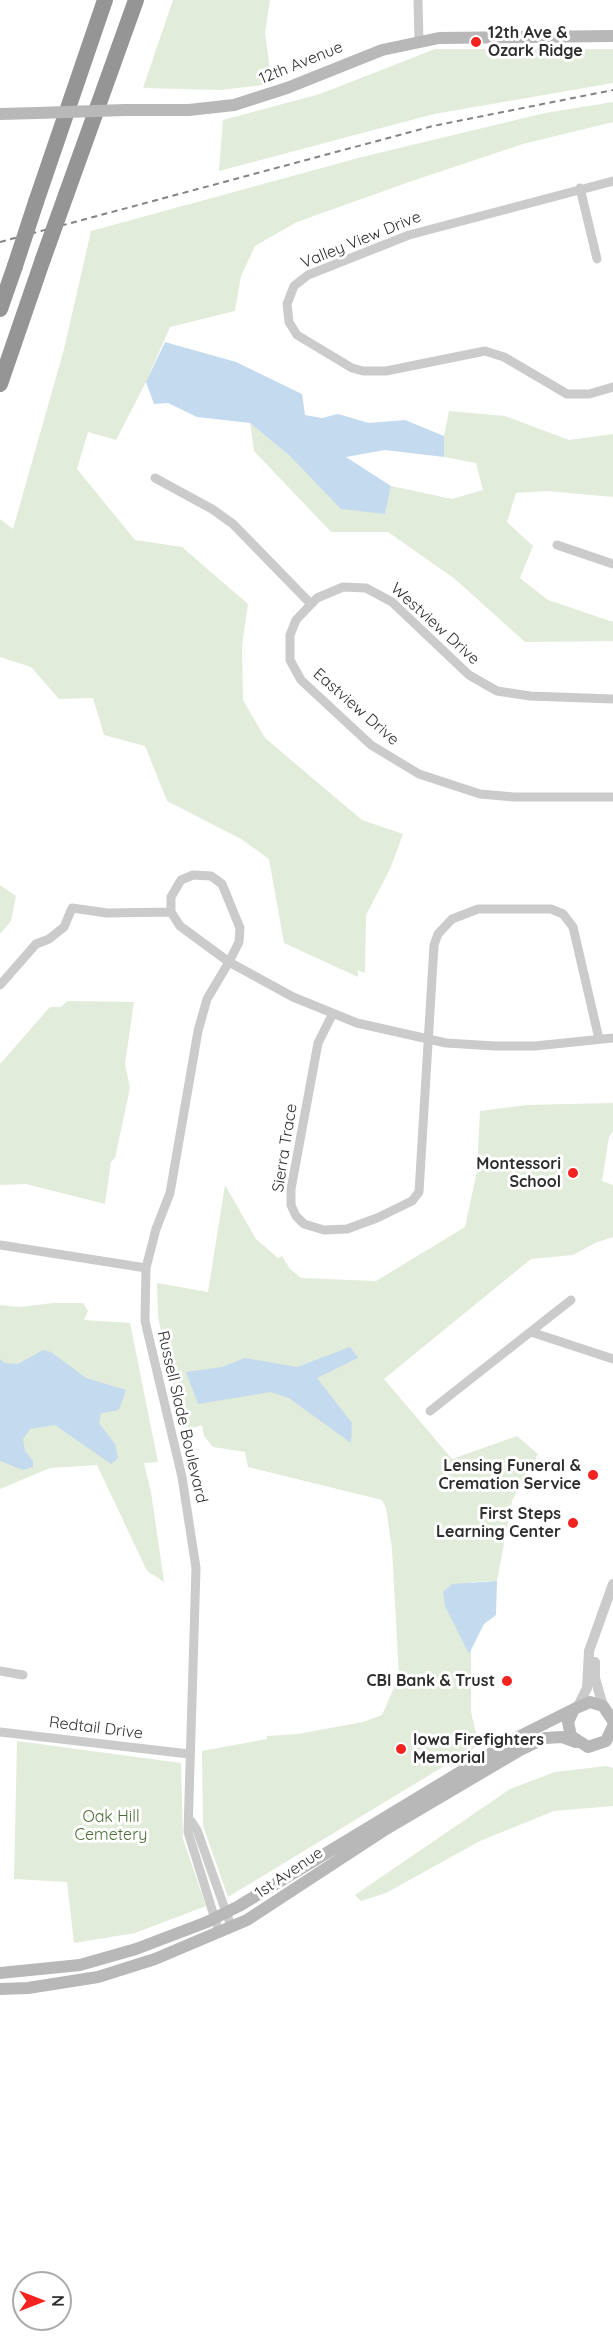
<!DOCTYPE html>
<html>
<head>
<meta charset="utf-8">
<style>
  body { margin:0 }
  #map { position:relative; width:613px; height:2343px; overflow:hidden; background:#fff; font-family:Quicksand,sans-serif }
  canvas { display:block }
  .north { position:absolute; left:12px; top:2271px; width:60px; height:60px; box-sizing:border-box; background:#fff; border:2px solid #ababab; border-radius:50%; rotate:90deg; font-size:16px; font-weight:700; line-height:24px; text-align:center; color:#2e2e2e }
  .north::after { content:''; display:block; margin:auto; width:21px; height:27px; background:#f42320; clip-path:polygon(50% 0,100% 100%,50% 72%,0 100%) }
</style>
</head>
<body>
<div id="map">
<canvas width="613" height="2343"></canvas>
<div class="north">N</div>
</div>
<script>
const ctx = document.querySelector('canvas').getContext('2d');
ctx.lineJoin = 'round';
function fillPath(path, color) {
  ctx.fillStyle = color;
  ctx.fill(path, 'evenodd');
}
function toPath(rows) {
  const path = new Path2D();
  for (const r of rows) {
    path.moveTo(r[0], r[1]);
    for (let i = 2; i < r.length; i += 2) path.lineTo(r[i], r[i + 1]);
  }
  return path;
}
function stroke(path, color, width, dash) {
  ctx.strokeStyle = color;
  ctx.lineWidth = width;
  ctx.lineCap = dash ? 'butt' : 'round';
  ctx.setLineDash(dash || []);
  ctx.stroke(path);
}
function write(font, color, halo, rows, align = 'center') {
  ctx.font = font + ' Quicksand,sans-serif';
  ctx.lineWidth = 6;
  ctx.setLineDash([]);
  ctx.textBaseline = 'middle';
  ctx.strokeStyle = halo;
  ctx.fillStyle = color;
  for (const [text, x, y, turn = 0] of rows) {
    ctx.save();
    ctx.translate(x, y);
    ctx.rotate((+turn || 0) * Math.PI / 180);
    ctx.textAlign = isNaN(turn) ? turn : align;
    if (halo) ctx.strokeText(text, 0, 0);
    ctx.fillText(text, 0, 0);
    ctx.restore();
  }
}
const green = toPath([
  [173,0,270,0,265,33,272,84,221,90,143,88],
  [435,49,613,49,613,83,434,114,219,171,223,120,320,94],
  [613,102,613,122,523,144,409,182,297,222,255,246,241,276,235,311,170,327,146,382,116,440,88,432,77,469,135,540,182,547,248,604,242,646,243,700,265,738,362,820,403,834,390,869,366,915,365,973,358,970,358,977,284,943,269,859,241,839,167,801,145,746,104,735,93,698,59,699,31,667,0,657,0,519,13,529,64,349,91,231,362,157,545,113],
  [449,411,505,416,569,440,613,434,613,497,547,491,516,493,507,522,533,546,520,578,548,600,613,622,613,641,525,642,455,579,388,532,331,532,254,451,250,423,291,457,385,514,391,486,452,499,483,490,476,463,444,457,444,436],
  [0,885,16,896,11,921,0,934],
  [67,1001,134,1002,125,1064,130,1088,115,1158,111,1162,105,1204,26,1184,0,1185,0,1064,50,1007,61,1007],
  [613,1103,613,1131,609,1137,602,1181,613,1185,613,1237,595,1243,573,1255,531,1259,384,1379,452,1459,517,1436,538,1454,512,1501,497,1581,471,1582,471,1712,479,1745,228,1897,203,1826,202,1751,267,1739,267,1736,298,1734,363,1722,382,1715,399,1676,392,1549,386,1508,382,1500,248,1467,245,1452,213,1447,204,1436,202,1425,184,1431,158,1317,157,1283,208,1292,225,1185,256,1239,278,1258,282,1256,290,1269,301,1278,376,1281,465,1227,477,1171,480,1111,527,1105],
  [53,1303,83,1303,88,1311,84,1320,130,1323,158,1462,144,1463,151,1492,164,1582,147,1571,97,1465,50,1468,0,1489,0,1305,19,1307],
  [17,1741,181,1763,183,1839,206,1906,135,1933,74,1943,67,1882,14,1879],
  [606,1766,613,1768,613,1806,554,1811,480,1841,386,1893,361,1901,355,1895,510,1789,555,1772]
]);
const water = toPath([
  [165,342,236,362,302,394,305,415,322,418,338,414,369,423,405,420,444,436,444,457,385,450,346,457,391,486,385,514,341,509,291,457,250,423,197,417,168,403,154,404,146,382],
  [350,1347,358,1358,317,1378,352,1423,351,1443,289,1398,271,1392,198,1404,186,1372,222,1367,245,1358,297,1367],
  [43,1350,51,1352,86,1378,126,1390,119,1410,101,1413,99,1423,115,1444,118,1458,111,1464,55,1425,30,1429,23,1439,25,1451,33,1461,33,1467,23,1470,0,1461,0,1359,5,1363,18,1364],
  [497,1581,496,1615,484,1624,469,1654,445,1606,443,1592,452,1584]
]);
const minor = toPath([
  [418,0,419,41],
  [613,181,409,235,308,275,294,286,287,304,289,322,297,335,352,368,363,371,386,371,485,351,504,357,567,394,589,394,613,387],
  [580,188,597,259],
  [155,478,212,509,233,524,310,603],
  [557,545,613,564],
  [613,699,530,696,497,691,469,675,392,602,366,588,343,587,317,598,296,620,290,635,290,660,301,680,371,745,419,774,480,794,514,797,613,797],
  [0,985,36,944,49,939,64,927,72,908,107,913,171,912],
  [333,1013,318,1043,291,1189,291,1205,296,1216,304,1224,324,1230,347,1229,377,1218,412,1201,419,1192,434,945,438,934,452,919,478,909,551,909,563,914,573,927,599,1039],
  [0,1245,146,1268],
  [531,1332,613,1359],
  [430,1411,571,1300],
  [0,1671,23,1675],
  [0,1732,189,1754],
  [191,1821,197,1830,231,1926],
  [219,1932,188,1832,196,1568,182,1477,145,1321,146,1268,156,1229,170,1193,198,1031,207,999,229,962,239,942,240,928,222,884,211,876,193,875,181,880,171,897,171,912,180,926,229,962,293,997,357,1023,446,1043,495,1046,535,1046,613,1038]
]);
const tertiary = toPath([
  [595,1662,595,1678,603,1706],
  [578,1706,587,1688,589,1651,613,1584]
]);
const secondary = toPath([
  [125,110,189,110,234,105,287,88,382,50,439,38,613,36],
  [0,114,37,113],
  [613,1721,603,1706,590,1702,574,1709,568,1722,571,1736,588,1747,606,1741,613,1726],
  [0,1973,80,1965,136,1949,207,1922,239,1906,520,1736,574,1709],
  [0,1989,28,1988,98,1977,155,1959,247,1920,386,1829,520,1750,545,1738,562,1737,576,1742]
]);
const motorway = toPath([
  [66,195,136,0],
  [36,202,105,0],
  [0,309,15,266],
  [0,384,43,259]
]);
const rail = toPath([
  [0,242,433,126,613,90]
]);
const secondaryBridge = toPath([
  [37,113,125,110]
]);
const motorwayBridge = toPath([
  [43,259,66,195],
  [15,266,36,202]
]);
const markers = [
  [476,42,6,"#f42320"],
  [573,1173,6,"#f42320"],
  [593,1475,6,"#f42320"],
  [573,1523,6,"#f42320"],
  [507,1681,6,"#f42320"],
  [401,1749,6,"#f42320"]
];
const poiNames = [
  ["12th Ave &",488,33,"left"],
  ["Ozark Ridge",488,51,"left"],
  ["Montessori",561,1164],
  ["School",561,1182],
  ["Lensing Funeral &",581,1466],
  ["Cremation Service",581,1484],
  ["First Steps",561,1514],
  ["Learning Center",561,1532],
  ["CBI Bank & Trust",495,1681],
  ["Iowa Firefighters",413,1740,"left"],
  ["Memorial",413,1758,"left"]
];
const streetNames = [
  ["12th Avenue",301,63,-22],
  ["Valley View Drive",361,240,-22],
  ["Westview Drive",435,624,42],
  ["Eastview Drive",356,707,41],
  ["Sierra Trace",285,1148,-81],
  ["Russell Slade Boulevard",182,1417,77],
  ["Redtail Drive",96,1728,7],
  ["1st Avenue",289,1873,-34]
];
const parkNames = [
  ["Oak Hill",111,1817],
  ["Cemetery",111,1835]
];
fillPath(green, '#e2ecda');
fillPath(water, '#c4daee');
stroke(minor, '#cbcbcb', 9);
stroke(tertiary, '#cbcbcb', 10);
stroke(secondary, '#b8b8b8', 12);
stroke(motorway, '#959595', 16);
stroke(rail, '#838383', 2, [6, 4.5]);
stroke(secondaryBridge, '#b8b8b8', 12);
stroke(motorwayBridge, '#959595', 16);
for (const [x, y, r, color] of markers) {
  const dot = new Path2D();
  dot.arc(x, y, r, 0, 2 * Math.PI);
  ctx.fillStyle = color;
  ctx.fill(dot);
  stroke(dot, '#fff', 2);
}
write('bold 16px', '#2e2e2e', '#fff', poiNames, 'right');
write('16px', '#2e2e2e', '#fff', streetNames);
write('16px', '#4c6d37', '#fff', parkNames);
</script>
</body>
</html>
